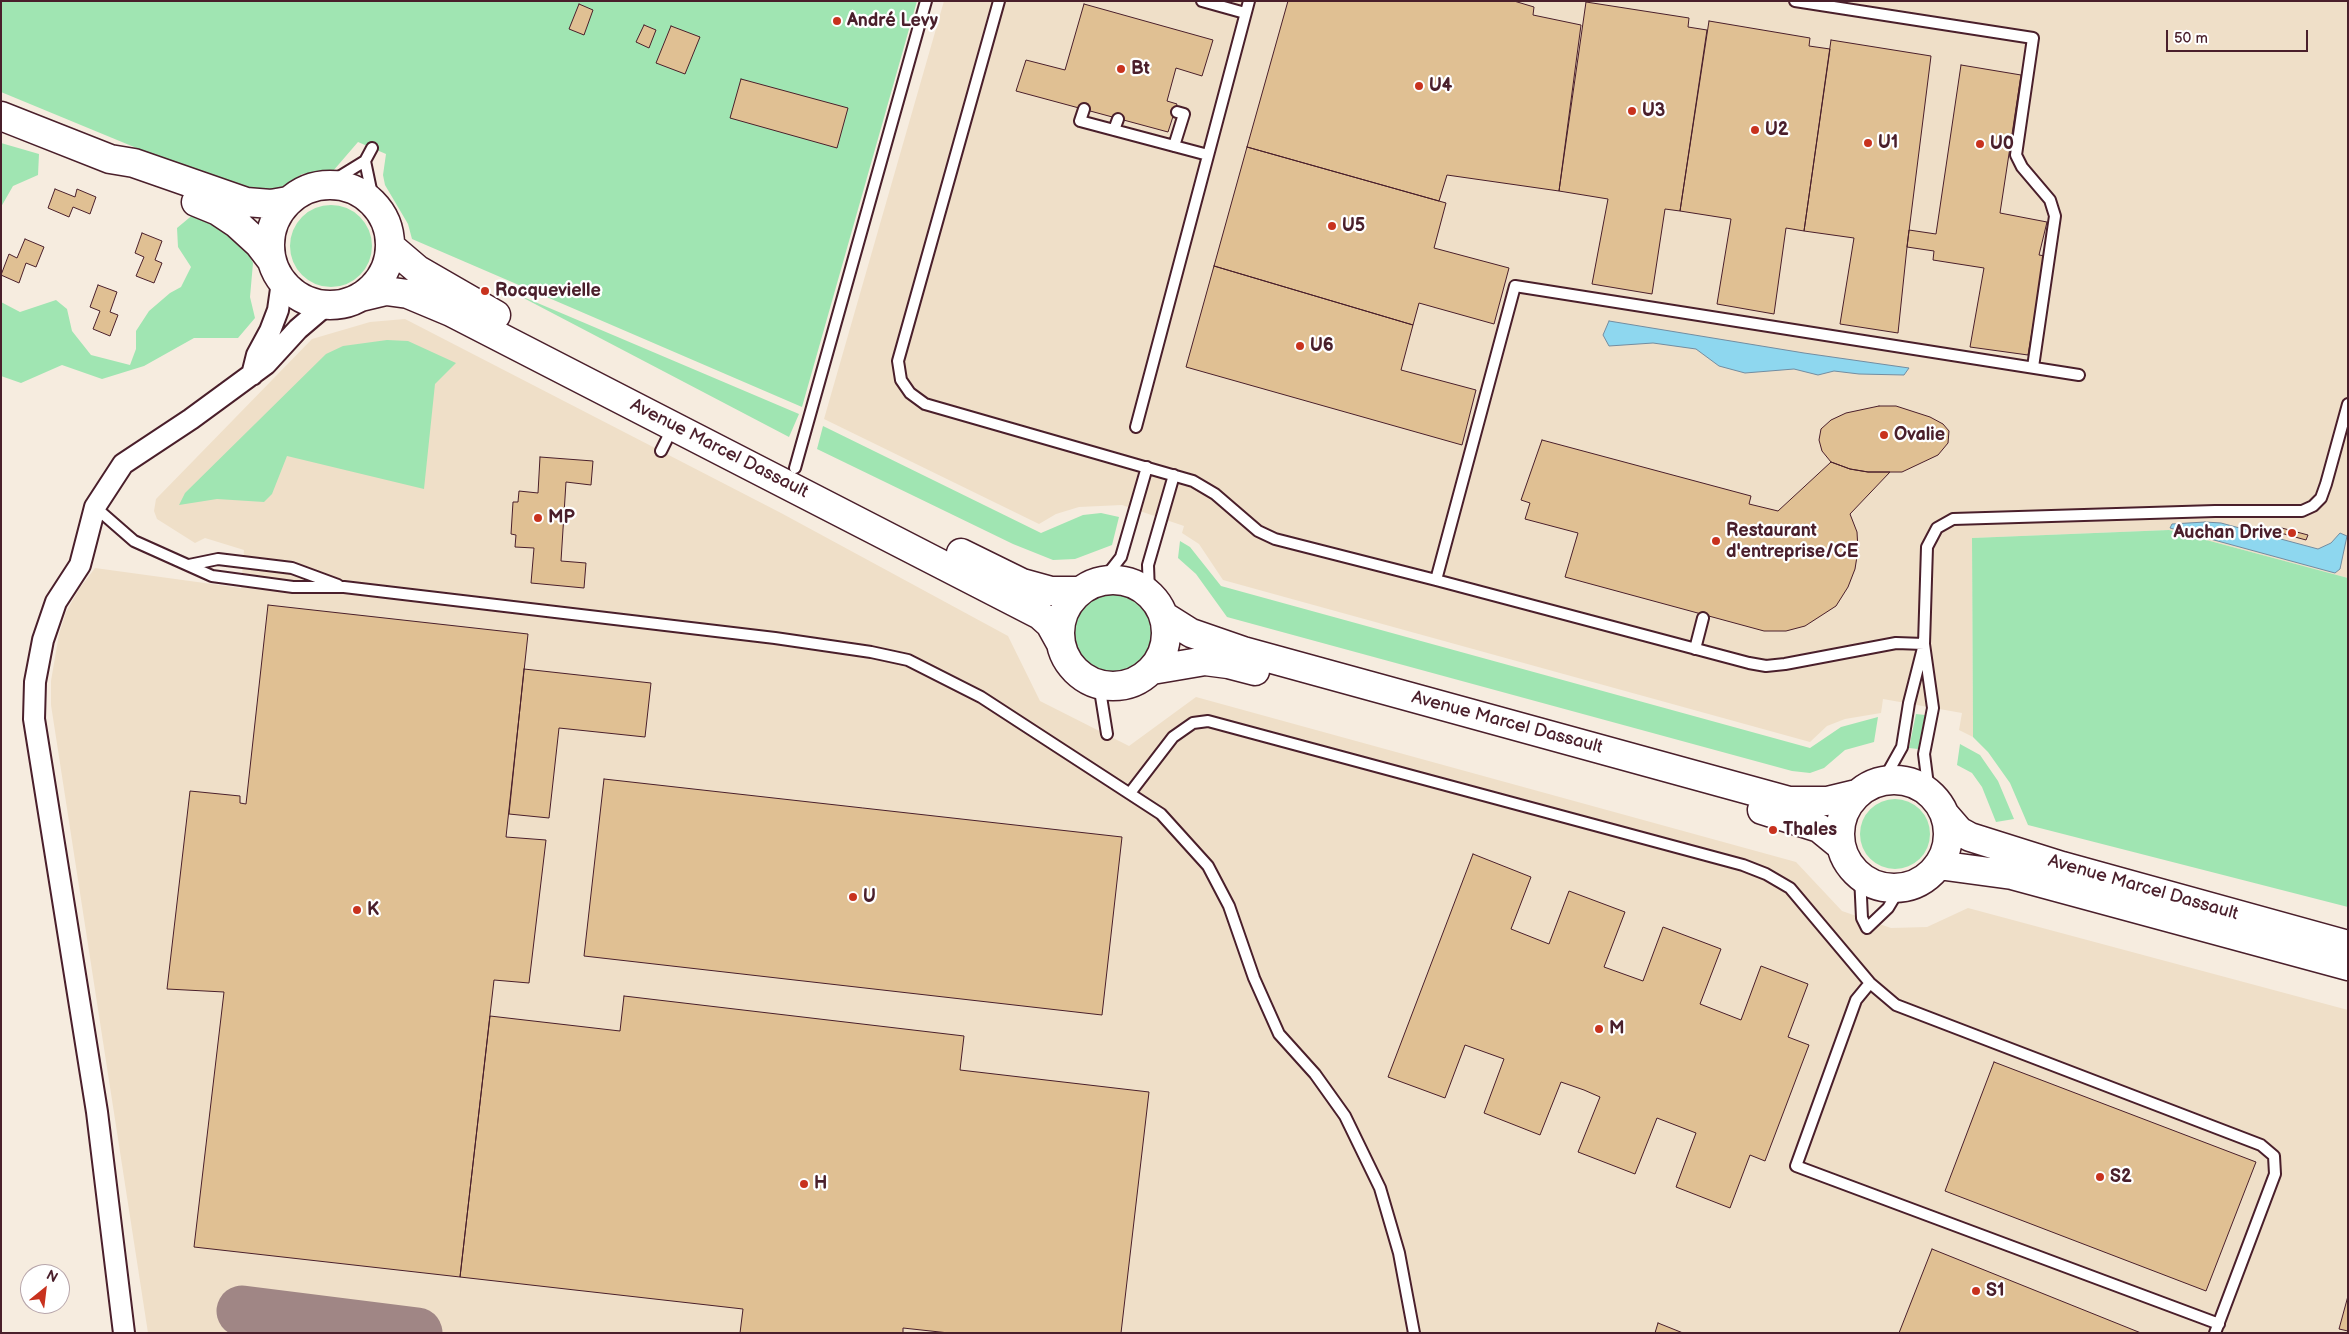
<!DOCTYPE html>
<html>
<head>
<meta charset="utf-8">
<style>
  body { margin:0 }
  #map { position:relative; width:2349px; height:1334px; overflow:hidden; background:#f6ecdf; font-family:"Balsamiq Sans",sans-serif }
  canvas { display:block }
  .frame { position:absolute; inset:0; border:2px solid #4a1f2b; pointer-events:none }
  .north { position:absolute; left:20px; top:1264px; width:50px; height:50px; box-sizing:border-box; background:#fff; border:1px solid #b7a5aa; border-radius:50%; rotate:29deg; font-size:14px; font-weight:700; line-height:20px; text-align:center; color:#4a1f2b }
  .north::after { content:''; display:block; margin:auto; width:18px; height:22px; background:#c8321e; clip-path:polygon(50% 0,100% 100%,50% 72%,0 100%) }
  .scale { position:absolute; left:2166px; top:30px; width:142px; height:22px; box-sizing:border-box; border:2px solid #4a1f2b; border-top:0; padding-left:6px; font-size:15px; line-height:18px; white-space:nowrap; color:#4a1f2b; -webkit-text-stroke:4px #fff; paint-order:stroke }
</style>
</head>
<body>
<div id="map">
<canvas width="2349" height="1334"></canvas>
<div class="frame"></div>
<div class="north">N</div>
<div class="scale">50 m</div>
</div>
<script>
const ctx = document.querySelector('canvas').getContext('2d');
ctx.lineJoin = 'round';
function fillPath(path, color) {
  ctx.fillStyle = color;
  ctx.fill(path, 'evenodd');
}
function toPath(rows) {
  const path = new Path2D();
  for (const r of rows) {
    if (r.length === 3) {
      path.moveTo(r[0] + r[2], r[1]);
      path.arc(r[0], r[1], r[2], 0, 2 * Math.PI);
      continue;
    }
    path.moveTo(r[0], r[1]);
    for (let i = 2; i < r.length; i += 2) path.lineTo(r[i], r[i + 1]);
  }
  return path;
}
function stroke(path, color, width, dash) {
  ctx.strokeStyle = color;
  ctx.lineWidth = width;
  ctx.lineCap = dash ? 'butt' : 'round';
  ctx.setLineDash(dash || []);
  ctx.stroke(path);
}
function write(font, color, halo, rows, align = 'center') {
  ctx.font = font + ' "Balsamiq Sans",sans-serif';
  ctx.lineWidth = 4.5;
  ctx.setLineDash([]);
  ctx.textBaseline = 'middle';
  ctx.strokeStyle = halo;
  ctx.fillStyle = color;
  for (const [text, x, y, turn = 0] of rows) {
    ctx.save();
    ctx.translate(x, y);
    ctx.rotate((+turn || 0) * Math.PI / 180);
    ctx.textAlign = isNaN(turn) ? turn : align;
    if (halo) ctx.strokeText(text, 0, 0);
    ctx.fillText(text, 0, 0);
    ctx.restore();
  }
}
const built = toPath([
  [944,1,2348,1,2348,578,2169,530,1972,538,1973,737,1959,730,1962,713,1883,699,1881,713,1845,719,1827,726,1810,742,1223,580,1199,544,1182,533,1184,526,1122,505,1079,507,1056,514,1039,524,824,419],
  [405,319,781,513,1008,636,1040,701,1129,746,1196,697,1796,862,1842,911,1891,928,1927,927,1968,908,2348,1010,2348,1333,148,1333,51,705,51,681,59,634,66,612,79,589,95,568,241,588,244,550,205,538,195,543,157,519,154,511,156,499,312,339,370,322]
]);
const green = toPath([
  [1,1,917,1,802,407,412,239,408,224,385,185,383,175,386,154,358,142,333,171,302,174,278,191,255,197,1,92],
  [1,143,39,154,38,175,13,186,1,207],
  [331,246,41],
  [195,213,241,238,253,263,250,297,255,318,238,338,194,338,144,366,102,379,62,365,21,383,1,376,1,302,20,312,56,300,67,309,72,331,91,355,130,365,136,349,136,331,149,311,170,293,181,287,191,267,178,247,177,228],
  [514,293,799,414,789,437],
  [387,340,408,341,456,363,435,384,424,489,287,456,272,494,264,502,217,499,179,505,185,493,326,354,343,346],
  [823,426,1041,533,1083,515,1101,513,1119,517,1112,545,1075,559,1053,560,1013,544,817,449],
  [2169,530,2348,578,2348,907,2028,825,2010,783,1988,752,1973,737,1972,538],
  [1180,541,1190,547,1221,586,1810,748,1841,727,1878,717,1874,742,1845,750,1824,768,1810,773,1792,771,1227,617,1196,574,1178,558],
  [1113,633,39],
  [1916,714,1925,715,1918,749,1909,748],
  [1960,744,1980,755,1998,781,2014,819,1996,822,1982,787,1972,773,1957,765],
  [1895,834,35]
]);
const water = toPath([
  [1609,321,1804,353,1909,368,1904,375,1859,374,1834,371,1818,375,1794,369,1745,373,1719,366,1696,349,1653,343,1609,346,1603,335,1609,321],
  [2205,522,2221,523,2318,549,2331,543,2340,533,2347,536,2340,569,2335,573,2170,528,2172,524,2205,522]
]);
const taxiway = toPath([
  [242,1311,417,1333]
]);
const building = toPath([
  [1288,1,1514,1,1534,7,1533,15,1581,25,1559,191,1447,175,1439,201,1247,147,1288,1],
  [1586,2,1689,18,1688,27,1707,30,1680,211,1665,209,1652,294,1592,284,1608,199,1559,191,1586,2],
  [579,4,593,10,584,35,569,29,579,4],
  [1084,4,1213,40,1202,76,1176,68,1167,101,1177,104,1168,132,1016,91,1026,60,1065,70,1084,4],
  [1709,21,1810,38,1809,46,1830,49,1804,231,1786,228,1774,314,1717,304,1731,219,1680,211,1709,21],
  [644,25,656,30,649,48,636,42,644,25],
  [671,26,700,37,685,74,656,63,671,26],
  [1831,40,1931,56,1907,247,1898,333,1840,324,1854,238,1804,231,1831,40],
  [1961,65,2021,75,2000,213,2047,222,2039,255,2045,256,2028,355,1970,347,1984,268,1933,260,1934,251,1907,247,1909,230,1936,234,1961,65],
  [741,79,848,108,837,148,730,118,741,79],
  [1247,147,1446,203,1434,248,1509,268,1494,324,1419,303,1413,325,1214,266,1247,147],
  [55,189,75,197,77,189,96,197,90,214,73,207,69,217,48,208,55,189],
  [142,233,162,241,155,260,162,263,154,283,136,276,144,257,135,253,142,233],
  [25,239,44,247,36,267,26,263,19,283,1,275,9,254,17,258,25,239],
  [1214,266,1413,325,1401,370,1476,390,1462,445,1186,367,1214,266],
  [98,285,117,292,110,312,118,315,110,336,93,329,100,311,90,307,98,285],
  [1879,406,1896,406,1930,417,1943,424,1949,431,1948,443,1938,455,1902,472,1868,472,1850,469,1831,462,1822,451,1819,440,1821,429,1831,420,1846,413,1879,406],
  [1542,440,1751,496,1749,504,1778,511,1831,462,1850,469,1868,472,1890,472,1850,514,1857,532,1858,550,1855,569,1848,587,1836,606,1805,626,1786,631,1764,631,1565,577,1578,533,1525,519,1530,503,1521,500,1542,440],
  [540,457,593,461,591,485,566,482,561,561,586,563,584,588,531,583,534,548,515,547,516,535,511,534,513,502,518,502,519,491,538,493,540,457],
  [2278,527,2308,535,2306,540,2277,532,2278,527],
  [268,605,528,634,506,837,546,840,529,983,494,980,460,1277,194,1247,224,992,167,989,190,791,240,796,240,803,246,804,268,605],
  [524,669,651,683,645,737,559,728,549,818,509,814,524,669],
  [604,779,1122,837,1102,1015,584,956,604,779],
  [1473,854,1531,877,1511,929,1549,944,1569,891,1625,912,1604,967,1643,981,1663,927,1721,949,1700,1004,1741,1020,1761,966,1808,984,1788,1037,1809,1045,1765,1161,1750,1155,1730,1208,1676,1187,1696,1133,1657,1118,1635,1174,1578,1152,1600,1097,1584,1090,1561,1082,1540,1135,1484,1113,1504,1059,1465,1045,1445,1098,1388,1077,1473,854],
  [624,996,964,1036,960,1070,1149,1092,1121,1333,949,1333,903,1328,903,1333,740,1333,743,1309,460,1277,490,1016,620,1031,624,996],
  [1994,1062,2256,1162,2206,1291,1945,1191,1994,1062],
  [1932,1249,2141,1333,1899,1333,1932,1249],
  [2348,1296,2348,1331,2339,1329,2348,1296],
  [1658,1323,1683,1333,1655,1333,1658,1323]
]);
const service = toPath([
  [999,1,898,361,901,380,910,393,925,404,1193,481,1215,494,1258,531,1275,539,1436,580,1749,663,1766,666,1785,664,1896,643,1924,644,1927,547,1937,528,1953,519,2215,511,2302,511,2313,506,2321,498,2326,484,2348,404],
  [1202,1,1245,13],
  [1795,1,2033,38,2016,155,2022,167,2050,200,2055,216,2033,367],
  [1084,109,1080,121,1208,155],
  [1114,130,1118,119],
  [1174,146,1184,114,1177,112],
  [365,161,372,148],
  [326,185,365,161,374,204],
  [1136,427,1249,1],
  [661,451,673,427],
  [795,468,926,1],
  [95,507,134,541,212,576,293,587,344,587,775,638,871,652,908,660,981,697,1161,814,1208,866,1229,906,1254,978,1279,1034,1315,1074,1345,1116,1380,1188,1399,1253,1414,1333],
  [189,565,218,559,292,568,338,585],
  [1103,580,1121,557,1147,467],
  [1436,580,1515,286,2079,375],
  [1149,593,1148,565,1174,475],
  [1695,649,1703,618],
  [1099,684,1107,734],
  [1883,781,1902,747,1909,703,1924,644,1933,708,1924,754,1929,793],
  [1130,793,1173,737,1193,723,1208,721,1743,865,1766,874,1790,888,1870,983,1896,1005,2261,1145,2274,1156,2275,1174,2215,1333],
  [1860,876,1862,918,1867,928,1888,908,1900,888],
  [1870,983,1856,1000,1796,1166,2219,1324]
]);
const minor = toPath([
  [252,375,257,355,270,331,278,310,282,282],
  [124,1333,97,1112,34,719,35,682,43,640,56,602,80,565,95,507,123,464,191,419,266,364,298,329,325,306]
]);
const secondary = toPath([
  [1,116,110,159,134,163,246,202,271,204,288,201],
  [330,245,60],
  [196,202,218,211,236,223,259,244,272,261],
  [391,247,418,270,496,315],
  [361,297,386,291,408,294,451,312,1040,615,1050,624,1060,642],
  [961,553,1022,583,1051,591,1080,591],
  [1113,633,53],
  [1164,616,1191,633,1243,651,1789,801,1827,801,1856,794],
  [1152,670,1205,661,1228,664,1255,671],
  [1894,834,54],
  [1762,810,1819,828,1841,846],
  [1946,816,1959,831,1970,837,2062,866,2348,945],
  [1938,865,2012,875,2348,966]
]);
const markers = [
  [837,21,5,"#c8321e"],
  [1121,69,5,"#c8321e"],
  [1419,86,5,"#c8321e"],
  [1632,111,5,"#c8321e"],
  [1755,130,5,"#c8321e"],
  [1868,143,5,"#c8321e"],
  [1980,144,5,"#c8321e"],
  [1332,226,5,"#c8321e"],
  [485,291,5,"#c8321e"],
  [1300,346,5,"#c8321e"],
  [1884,435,5,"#c8321e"],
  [538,518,5,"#c8321e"],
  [2292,533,5,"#c8321e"],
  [1716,541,5,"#c8321e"],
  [1773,830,5,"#c8321e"],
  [853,897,5,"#c8321e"],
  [357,910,5,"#c8321e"],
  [1599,1029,5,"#c8321e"],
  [2100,1177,5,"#c8321e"],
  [804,1184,5,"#c8321e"],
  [1976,1291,5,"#c8321e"]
];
const poiNames = [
  ["André Levy",847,21],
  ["Bt",1131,69],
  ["U4",1429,86],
  ["U3",1642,111],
  ["U2",1765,130],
  ["U1",1878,143],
  ["U0",1990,144],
  ["U5",1342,226],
  ["Rocquevielle",495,291],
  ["U6",1310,346],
  ["Ovalie",1894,435],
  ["MP",548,518],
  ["Restaurant",1726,531],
  ["d'entreprise/CE",1726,552],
  ["Auchan Drive",2282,533,"right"],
  ["Thales",1783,830],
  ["U",863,897],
  ["K",367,910],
  ["M",1609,1029],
  ["S2",2110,1177],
  ["H",814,1184],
  ["S1",1986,1291]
];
const streetNames = [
  ["Avenue Marcel Dassault",719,449,27],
  ["Avenue Marcel Dassault",1507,723,15],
  ["Avenue Marcel Dassault",2143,888,16]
];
fillPath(built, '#efdfc8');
fillPath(green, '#a0e5b2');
fillPath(water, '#8ed7ef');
stroke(water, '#738da1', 1);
stroke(taxiway, '#a08685', 51);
fillPath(building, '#e0c093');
stroke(building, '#4a1f2b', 1);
stroke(service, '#4a1f2b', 14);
stroke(minor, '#4a1f2b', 24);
stroke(secondary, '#4a1f2b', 31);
stroke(service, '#fff', 10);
stroke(minor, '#fff', 20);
stroke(secondary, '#fff', 28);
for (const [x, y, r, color] of markers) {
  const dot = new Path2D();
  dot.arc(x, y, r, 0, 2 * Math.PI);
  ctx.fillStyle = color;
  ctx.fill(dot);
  stroke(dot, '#fff', 2);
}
write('bold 18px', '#4a1f2b', '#fff', poiNames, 'left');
write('18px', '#4a1f2b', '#fff', streetNames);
</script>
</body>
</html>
